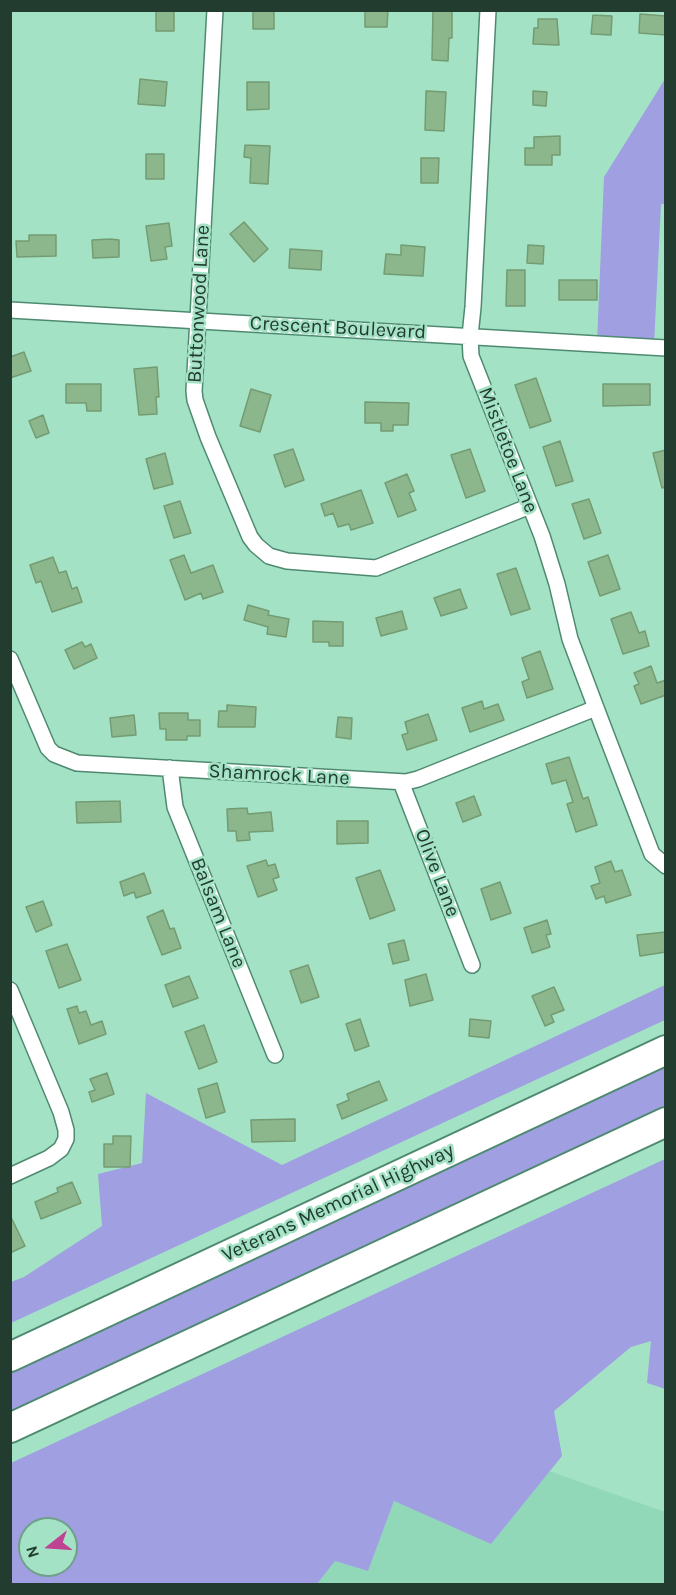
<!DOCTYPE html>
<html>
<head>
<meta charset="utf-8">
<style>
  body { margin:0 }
  #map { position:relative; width:676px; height:1595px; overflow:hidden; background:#a4e2c5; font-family:Karla,sans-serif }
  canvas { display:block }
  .frame { position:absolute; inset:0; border:12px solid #223c30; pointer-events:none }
  .north { position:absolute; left:18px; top:1517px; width:60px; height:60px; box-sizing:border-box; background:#a4e2c5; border:2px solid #70a089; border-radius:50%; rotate:253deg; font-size:16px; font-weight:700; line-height:24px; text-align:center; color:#223c30 }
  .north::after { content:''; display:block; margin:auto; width:21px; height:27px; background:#be4393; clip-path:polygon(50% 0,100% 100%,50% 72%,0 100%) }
</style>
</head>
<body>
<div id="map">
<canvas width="676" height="1595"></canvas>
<div class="frame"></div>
<div class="north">N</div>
</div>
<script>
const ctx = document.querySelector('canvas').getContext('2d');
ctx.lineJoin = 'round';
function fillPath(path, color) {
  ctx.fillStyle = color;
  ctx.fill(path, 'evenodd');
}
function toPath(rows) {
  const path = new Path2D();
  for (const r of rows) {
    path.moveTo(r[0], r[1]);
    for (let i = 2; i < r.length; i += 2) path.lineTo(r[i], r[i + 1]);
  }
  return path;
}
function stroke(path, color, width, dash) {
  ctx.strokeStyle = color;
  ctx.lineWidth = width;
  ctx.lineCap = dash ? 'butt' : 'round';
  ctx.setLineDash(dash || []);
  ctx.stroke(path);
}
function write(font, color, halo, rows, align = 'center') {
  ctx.font = font + ' Karla,sans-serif';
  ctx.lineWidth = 5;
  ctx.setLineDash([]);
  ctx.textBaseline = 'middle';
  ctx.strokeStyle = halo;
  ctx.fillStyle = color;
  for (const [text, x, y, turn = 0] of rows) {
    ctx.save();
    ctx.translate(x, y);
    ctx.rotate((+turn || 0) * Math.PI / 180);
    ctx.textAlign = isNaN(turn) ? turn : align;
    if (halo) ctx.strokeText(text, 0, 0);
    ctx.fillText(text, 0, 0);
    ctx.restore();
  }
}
const built = toPath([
  [549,1471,665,1512,665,1584,317,1584,335,1561,368,1571,394,1501,491,1544]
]);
const green = toPath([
  [665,79,666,204,661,204,654,345,597,342,604,177],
  [665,985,665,1020,11,1323,11,1282,24,1277,102,1226,98,1174,142,1163,146,1093,282,1165],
  [665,1059,665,1112,11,1419,10,1366],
  [665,1159,665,1389,647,1383,651,1341,631,1347,554,1411,562,1456,491,1544,394,1501,368,1571,335,1561,317,1584,11,1584,11,1463],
  [30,1529,66,1529,66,1565,30,1565]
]);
const building = toPath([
  [156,10,174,10,174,31,156,31,156,10],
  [253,10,274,10,274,29,253,29,253,10],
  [365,10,388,10,387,27,365,27,365,10],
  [433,10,452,10,452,38,449,38,448,61,432,60,433,10],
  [640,14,666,16,666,35,639,33,640,14],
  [593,15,612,16,611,35,591,34,593,15],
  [538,19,557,19,559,45,533,44,534,28,538,28,538,19],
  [140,79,167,82,165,106,138,104,140,79],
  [247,82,269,82,269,109,247,110,247,82],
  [426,91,446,92,444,131,425,130,426,91],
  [533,91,547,92,546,106,533,105,533,91],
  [560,136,560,155,552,155,552,165,525,165,525,148,534,148,534,137,560,136],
  [245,145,270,146,268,184,250,183,251,158,244,157,245,145],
  [146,154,164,154,164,179,146,179,146,154],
  [421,158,439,158,438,183,421,183,421,158],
  [244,222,268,249,254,262,230,234,244,222],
  [169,223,172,246,165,247,167,259,151,261,146,226,169,223],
  [29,235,56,235,56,256,17,257,16,241,29,241,29,235],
  [110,239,119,240,119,257,93,258,92,240,110,239],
  [401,245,425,247,423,276,384,274,386,254,401,255,401,245],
  [528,245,544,246,543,264,527,263,528,245],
  [290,249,322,251,321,270,289,268,290,249],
  [507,270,525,270,525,306,506,306,507,270],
  [559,280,597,280,597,300,559,300,559,280],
  [24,352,31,371,10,378,10,357,24,352],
  [157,367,159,397,156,397,157,414,139,415,134,369,157,367],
  [536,378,551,421,530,428,515,385,536,378],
  [66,384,101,384,101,411,87,411,86,403,66,403,66,384],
  [603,384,650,384,650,405,603,406,603,384],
  [251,389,271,395,260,432,240,426,251,389],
  [365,402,409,403,408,425,393,425,393,431,381,431,381,423,365,423,365,402],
  [43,415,49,433,36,438,29,421,43,415],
  [560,441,573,481,556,486,543,447,560,441],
  [293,449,304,480,285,487,274,455,293,449],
  [470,449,485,491,466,498,451,455,470,449],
  [666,450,666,487,662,488,653,453,666,450],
  [165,453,173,484,154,489,146,459,165,453],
  [407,474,414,491,409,493,416,510,398,517,385,483,407,474],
  [361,490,373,523,351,530,349,524,338,527,333,513,325,516,321,504,361,490],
  [589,499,601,533,584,539,572,504,589,499],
  [180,501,191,533,174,538,164,506,180,501],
  [184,555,191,573,213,565,223,592,203,599,201,593,185,600,170,560,184,555],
  [608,555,620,589,600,596,588,562,608,555],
  [53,557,59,573,66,571,72,589,77,587,82,602,52,612,41,581,36,583,30,565,53,557],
  [516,568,530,609,511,615,497,574,516,568],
  [460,589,467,608,441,616,434,598,460,589],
  [248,605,269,611,268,615,289,619,286,637,267,634,268,627,244,620,248,605],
  [402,611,407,629,381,636,376,618,402,611],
  [631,612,639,633,645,631,649,646,623,654,611,619,631,612],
  [313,621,343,622,343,646,329,646,329,642,313,642,313,621],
  [82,642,85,647,91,644,97,658,74,669,65,650,82,642],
  [540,651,553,689,527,698,522,682,529,679,522,658,540,651],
  [651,666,657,683,666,680,666,695,641,704,634,686,639,684,634,673,651,666],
  [482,701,484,709,498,704,504,720,470,732,462,708,482,701],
  [227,705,256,707,255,727,218,727,219,711,227,711,227,705],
  [159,713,188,713,188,720,200,720,200,736,187,736,187,740,166,740,166,729,160,729,159,713],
  [428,714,437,740,407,750,402,735,408,733,405,722,428,714],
  [134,715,136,735,112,737,110,718,134,715],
  [338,717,352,718,351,739,336,737,338,717],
  [569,757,583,799,588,797,597,825,576,832,567,804,573,802,566,780,552,784,546,764,569,757],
  [474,796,481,815,463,822,456,803,474,796],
  [120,801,121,822,77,823,76,802,120,801],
  [247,808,248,814,271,812,273,831,249,832,250,840,237,841,236,831,228,831,227,809,247,808],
  [337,821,368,821,368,843,337,844,337,821],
  [266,860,268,866,275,864,279,877,273,879,277,890,258,897,247,866,266,860],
  [611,861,615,872,622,870,631,895,606,903,604,896,596,899,591,886,600,883,595,867,611,861],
  [380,870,395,910,370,919,356,878,380,870],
  [144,873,151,893,136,898,134,892,124,896,120,882,144,873],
  [500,882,511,913,491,920,481,889,500,882],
  [43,901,52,925,36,932,26,907,43,901],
  [163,910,170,929,174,928,181,948,162,955,147,917,163,910],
  [547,920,551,934,546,935,550,947,532,953,524,928,547,920],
  [666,932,666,952,640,956,637,935,666,932],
  [404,940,409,960,393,964,388,944,404,940],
  [67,944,81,980,59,988,46,951,67,944],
  [308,965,319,997,301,1003,290,971,308,965],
  [426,974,433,1000,410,1006,405,980,426,974],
  [189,976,198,998,173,1007,165,985,189,976],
  [554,987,564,1010,551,1015,554,1022,545,1026,532,996,554,987],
  [77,1006,79,1013,86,1011,91,1025,102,1021,106,1034,79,1044,67,1009,77,1006],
  [360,1019,369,1046,355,1051,346,1024,360,1019],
  [470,1019,491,1021,489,1038,469,1036,470,1019],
  [204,1025,217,1062,199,1069,185,1032,204,1025],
  [107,1073,114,1094,92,1102,89,1092,95,1090,90,1079,107,1073],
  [379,1081,387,1100,342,1119,337,1105,349,1100,347,1094,379,1081],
  [217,1083,225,1112,206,1118,198,1089,217,1083],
  [295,1119,295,1141,252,1142,251,1120,295,1119],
  [113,1136,131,1136,130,1167,104,1167,104,1144,113,1144,113,1136],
  [72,1182,81,1203,41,1219,35,1202,58,1192,57,1188,72,1182],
  [10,1215,25,1246,10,1253,10,1215]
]);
const street = toPath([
  [215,10,194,391,195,400,208,437,250,537,256,545,269,556,287,561,376,568,530,506],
  [488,10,473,307,470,336,471,356,542,536,557,584,570,639,604,729,652,854,666,866],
  [10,310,666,348],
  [10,659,48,748,54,754,77,763,406,782,418,779,596,708],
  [170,768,175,807,275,1055],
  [401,782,472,965],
  [10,990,61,1112,66,1130,66,1139,61,1149,49,1158,10,1176]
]);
const highway = toPath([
  [10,1357,666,1050],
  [10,1428,666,1122]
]);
const streetNames = [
  ["Buttonwood Lane",199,304,-87],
  ["Crescent Boulevard",338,328,3],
  ["Mistletoe Lane",508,450,69],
  ["Shamrock Lane",279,775,3],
  ["Olive Lane",437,873,69],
  ["Balsam Lane",218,913,68],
  ["Veterans Memorial Highway",338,1203,-25]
];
fillPath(built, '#91d8b8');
fillPath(green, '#9f9fe2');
fillPath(building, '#8cb68c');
stroke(building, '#739c72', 1.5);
stroke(street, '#4e8a70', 18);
stroke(highway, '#4e8a70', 32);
stroke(street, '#fff', 15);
stroke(highway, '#fff', 28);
write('20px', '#223c30', '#a4e2c5', streetNames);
</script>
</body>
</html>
